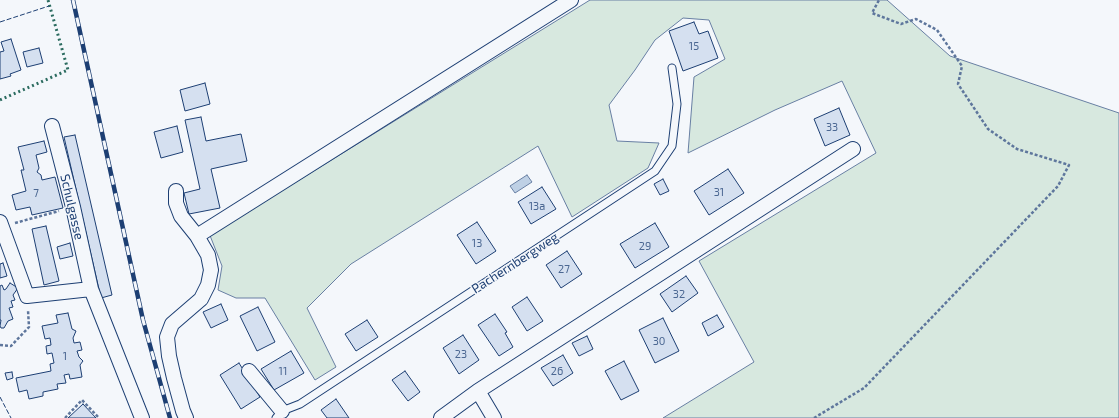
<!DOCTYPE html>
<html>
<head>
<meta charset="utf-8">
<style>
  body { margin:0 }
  canvas { display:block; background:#f4f7fb }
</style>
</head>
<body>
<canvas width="1119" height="418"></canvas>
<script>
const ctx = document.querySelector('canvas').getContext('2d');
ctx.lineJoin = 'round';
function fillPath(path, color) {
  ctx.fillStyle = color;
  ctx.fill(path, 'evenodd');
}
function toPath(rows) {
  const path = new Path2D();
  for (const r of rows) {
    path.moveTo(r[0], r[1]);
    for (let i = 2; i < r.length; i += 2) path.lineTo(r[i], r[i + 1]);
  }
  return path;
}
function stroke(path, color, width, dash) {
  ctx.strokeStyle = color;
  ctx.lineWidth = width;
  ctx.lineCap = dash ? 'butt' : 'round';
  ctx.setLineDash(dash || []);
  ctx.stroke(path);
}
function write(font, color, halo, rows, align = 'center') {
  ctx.font = font + ' "Exo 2",sans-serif';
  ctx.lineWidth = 3;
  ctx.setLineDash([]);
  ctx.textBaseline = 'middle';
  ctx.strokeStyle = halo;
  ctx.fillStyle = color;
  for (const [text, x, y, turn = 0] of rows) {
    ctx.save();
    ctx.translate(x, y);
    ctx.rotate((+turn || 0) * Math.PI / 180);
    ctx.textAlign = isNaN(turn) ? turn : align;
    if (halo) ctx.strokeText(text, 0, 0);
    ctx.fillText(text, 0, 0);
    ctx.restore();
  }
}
const green = toPath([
  [590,0,887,0,950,56,1119,113,1119,418,663,418,754,362,699,261,876,153,842,81,775,110,688,153,694,77,725,59,709,20,683,18,655,40,635,70,609,105,617,141,659,143,648,168,572,217,538,146,351,264,307,308,336,367,315,380,265,298,236,298,218,290,222,266,209,233,291,185,590,0]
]);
const water = toPath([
  [527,175,532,182,515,193,510,186,527,175]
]);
const building = toPath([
  [694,22,699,34,708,31,718,58,683,71,669,31,694,22],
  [11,39,21,70,10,74,11,76,0,79,0,52,4,51,1,42,11,39],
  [39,48,43,63,27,67,23,52,39,48],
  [205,83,210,104,185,111,180,90,205,83],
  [839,108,850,135,825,146,814,119,839,108],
  [201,117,206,141,241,134,247,161,211,169,220,208,189,214,184,193,200,189,185,120,201,117],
  [177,126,183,152,161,158,154,132,177,126],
  [75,135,112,295,101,298,64,137,75,135],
  [44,141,47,152,36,155,39,168,37,172,41,175,42,180,55,177,63,208,32,215,30,207,16,210,12,195,26,191,21,170,24,170,18,147,44,141],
  [728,169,744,193,709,215,694,191,728,169],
  [663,179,669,191,660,195,654,184,663,179],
  [542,187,556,209,531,224,518,202,542,187],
  [477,222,496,251,476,264,457,235,477,222],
  [655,223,669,247,635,268,620,244,655,223],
  [46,226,59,281,44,285,32,229,46,226],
  [70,243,73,256,60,259,57,247,70,243],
  [567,251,582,274,561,288,546,265,567,251],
  [3,263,7,276,0,278,0,264,3,263],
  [686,276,698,293,672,312,660,294,686,276],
  [10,283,18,288,13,295,15,300,11,301,13,307,9,308,13,319,8,321,4,328,1,328,0,326,1,320,0,320,0,286,2,285,4,290,6,289,10,283],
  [527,297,543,321,527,331,512,307,527,297],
  [221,304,228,320,211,328,203,312,221,304],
  [258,307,275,342,257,351,240,316,258,307],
  [68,313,72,329,76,331,73,338,74,343,80,342,82,350,77,351,79,357,83,361,80,365,82,377,70,379,69,374,64,375,66,383,57,384,58,389,43,392,43,396,29,399,27,390,19,392,16,378,51,371,50,364,54,363,52,353,47,354,46,346,51,345,50,338,45,339,42,326,58,323,56,315,68,313],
  [495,314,507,332,505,333,513,347,499,356,478,325,495,314],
  [717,315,724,327,708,336,702,323,717,315],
  [663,318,679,351,655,363,639,330,663,318],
  [367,320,378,337,356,351,345,334,367,320],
  [463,335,479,360,459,374,443,348,463,335],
  [587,336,593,349,579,356,572,343,587,336],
  [291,351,304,373,274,390,261,369,291,351],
  [563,355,573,373,553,386,541,368,563,355],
  [624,361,639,391,621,400,605,371,624,361],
  [239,363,260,397,241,409,220,375,239,363],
  [405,371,420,392,408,401,392,380,405,371],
  [12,372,13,378,7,380,5,373,12,372],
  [336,399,349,418,327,418,321,410,336,399],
  [83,404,96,418,68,418,83,404]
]);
const path = toPath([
  [15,223,59,211],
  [0,345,11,346,29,327,28,310],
  [65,418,82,400,99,418],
  [814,418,864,388,1058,186,1069,165,1017,149,988,129,958,84,962,66,937,30,916,19,901,24,872,13,879,0]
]);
const service = toPath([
  [276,418,282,411,300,404,655,171,672,146,677,104,672,68]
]);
const minor = toPath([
  [52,126,73,207,91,289,142,418],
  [176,191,176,203,181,216,197,236,208,255,211,270,208,285,201,299,172,324,167,337,169,356,174,378,183,411,186,418],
  [0,222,27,296,91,289],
  [197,236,571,0],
  [249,371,282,411],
  [478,391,494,418],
  [441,418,478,391,853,149]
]);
const rail = toPath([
  [73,0,143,320,170,418]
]);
const hedge = toPath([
  [0,100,68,70,48,0]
]);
const fence = toPath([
  [0,22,49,6],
  [0,397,11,418]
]);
const numberNames = [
  ["15",694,46],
  ["33",832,127],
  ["31",719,192],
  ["7",36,193],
  ["13a",537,206],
  ["13",477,243],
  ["29",645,246],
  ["27",564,269],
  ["32",679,294],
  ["30",659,341],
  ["23",461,354],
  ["1",65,356],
  ["11",283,371],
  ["26",557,371]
];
const streetNames = [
  ["Schulgasse",72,207,77],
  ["Pachernbergweg",515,263,-33]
];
fillPath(green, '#d7e8df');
stroke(green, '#687fa3', 1);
fillPath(water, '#bed0e5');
stroke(water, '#687fa3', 1);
fillPath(building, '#d5e0f0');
stroke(building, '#1d3f73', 1);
stroke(service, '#1d3f73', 9);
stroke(minor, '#1d3f73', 16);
stroke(path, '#5e769c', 2.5, [3, 2]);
stroke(service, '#f4f7fb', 7);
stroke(minor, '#f4f7fb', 14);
stroke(rail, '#1d3f73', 4.5);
stroke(rail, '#f4f7fb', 3, [9]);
stroke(hedge, '#2c6c60', 3, [2, 3]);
stroke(fence, '#1d3f73', 1, [5, 2]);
write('11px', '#4b6792', null, numberNames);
write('13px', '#1d3f73', '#f4f7fb', streetNames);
</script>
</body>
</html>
